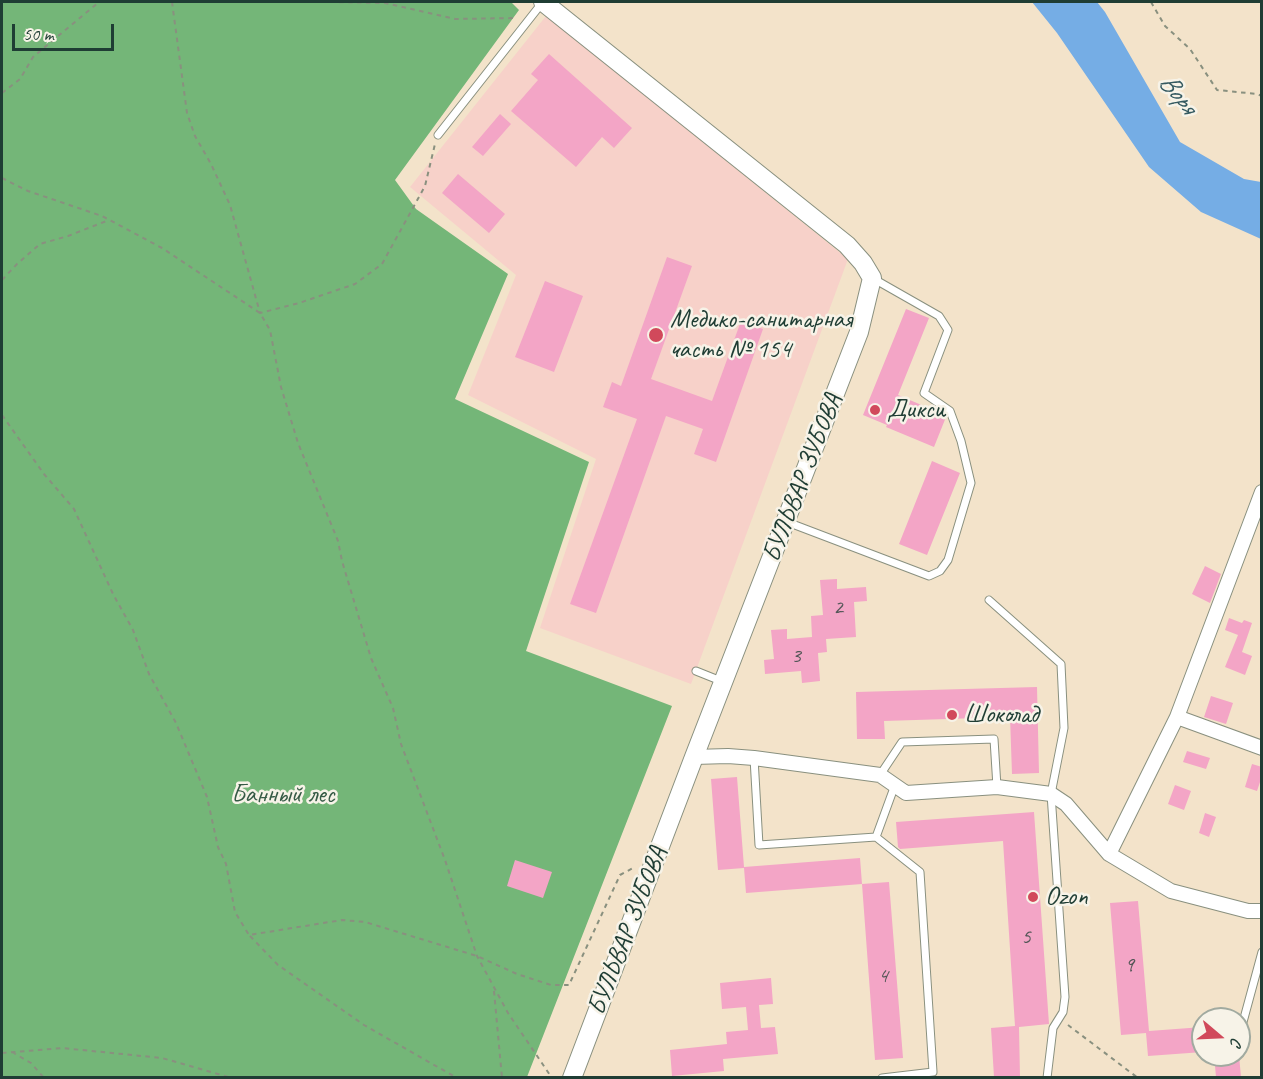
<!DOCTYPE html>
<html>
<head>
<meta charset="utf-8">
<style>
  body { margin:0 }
  #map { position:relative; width:1263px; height:1079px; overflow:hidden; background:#f3e3ca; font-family:Caveat,sans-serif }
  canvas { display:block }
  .frame { position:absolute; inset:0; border:3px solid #1f3d34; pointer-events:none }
  .north { position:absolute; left:1191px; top:1007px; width:60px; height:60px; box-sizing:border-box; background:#f7f3e8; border:2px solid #a1aaa0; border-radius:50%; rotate:109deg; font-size:16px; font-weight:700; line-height:24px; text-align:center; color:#1f3d34 }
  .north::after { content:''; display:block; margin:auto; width:21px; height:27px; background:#d1495b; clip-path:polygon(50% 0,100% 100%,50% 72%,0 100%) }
  .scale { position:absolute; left:12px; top:24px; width:102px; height:27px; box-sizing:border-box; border:3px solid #1f3d34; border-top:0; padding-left:8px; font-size:18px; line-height:21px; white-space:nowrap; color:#1f3d34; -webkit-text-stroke:4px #f7f3e8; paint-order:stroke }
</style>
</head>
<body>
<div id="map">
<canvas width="1263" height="1079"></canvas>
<div class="frame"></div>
<div class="north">С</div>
<div class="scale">50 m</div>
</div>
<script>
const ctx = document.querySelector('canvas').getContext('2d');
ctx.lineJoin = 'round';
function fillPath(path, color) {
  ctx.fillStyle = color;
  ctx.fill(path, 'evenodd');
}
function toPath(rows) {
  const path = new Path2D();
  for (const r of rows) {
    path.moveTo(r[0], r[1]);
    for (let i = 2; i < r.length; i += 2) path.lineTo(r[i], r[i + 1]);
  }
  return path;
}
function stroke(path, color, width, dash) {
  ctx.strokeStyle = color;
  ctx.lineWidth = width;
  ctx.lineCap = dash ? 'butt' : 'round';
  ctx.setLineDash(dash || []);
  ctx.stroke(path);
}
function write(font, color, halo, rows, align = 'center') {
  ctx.font = font + ' Caveat,sans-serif';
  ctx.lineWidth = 5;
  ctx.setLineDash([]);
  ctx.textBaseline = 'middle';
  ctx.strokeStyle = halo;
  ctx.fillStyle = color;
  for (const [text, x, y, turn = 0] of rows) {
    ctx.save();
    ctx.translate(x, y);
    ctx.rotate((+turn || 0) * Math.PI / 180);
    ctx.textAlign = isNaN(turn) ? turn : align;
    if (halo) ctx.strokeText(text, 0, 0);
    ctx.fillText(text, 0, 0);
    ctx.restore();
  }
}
const built = toPath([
  [546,16,848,259,691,684,540,628,596,459,468,395,516,275,410,187]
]);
const forest = toPath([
  [2,2,511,2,519,10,395,180,416,209,508,274,455,399,589,462,526,651,672,706,527,1077,2,1078]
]);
const water = toPath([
  [1032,2,1097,2,1105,12,1180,142,1244,179,1261,182,1261,239,1201,212,1149,167,1057,33]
]);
const building = toPath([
  [549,54,632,128,614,148,602,137,576,167,511,111,538,80,531,74],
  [500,114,511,124,483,156,472,147],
  [458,174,505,214,489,233,442,193],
  [667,257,692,266,651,379,712,401,741,321,763,329,716,462,694,454,703,429,666,416,596,613,570,604,637,419,603,407,612,382,621,386],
  [545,281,583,296,554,372,515,357],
  [906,309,929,318,898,395,945,415,946,417,934,447,886,427,887,425,863,415],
  [932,461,960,473,927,555,899,544],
  [1205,566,1221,574,1210,603,1192,594],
  [837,579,837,589,866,587,867,601,854,602,856,637,826,639,827,652,818,653,820,681,802,683,801,671,765,674,764,660,774,659,771,630,787,629,787,639,812,637,811,616,823,615,820,580],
  [1229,618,1242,623,1244,620,1252,623,1242,652,1252,656,1245,675,1225,667,1238,635,1225,630],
  [1037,687,1039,773,1012,774,1010,717,884,721,885,739,857,739,856,692],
  [1211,696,1233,703,1226,724,1204,717],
  [1187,751,1210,758,1206,769,1183,762],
  [1252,764,1262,767,1262,776,1257,791,1245,787],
  [737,777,744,867,860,858,862,884,746,893,744,868,718,870,711,779],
  [1175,785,1191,791,1184,810,1168,804],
  [1034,812,1049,1024,1019,1027,1020,1077,994,1077,991,1028,1015,1026,1003,841,900,849,898,847,896,822],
  [1205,813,1216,817,1209,837,1199,833],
  [515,860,552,872,543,898,507,886],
  [889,882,903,1058,875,1060,862,884],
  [1138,901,1149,1031,1203,1027,1203,1052,1148,1056,1146,1033,1121,1035,1110,903],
  [771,978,773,1004,759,1005,761,1028,775,1027,778,1054,723,1059,724,1071,672,1076,670,1050,727,1044,726,1032,748,1030,746,1007,722,1009,720,983],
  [1214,1055,1239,1055,1241,1077,1216,1077]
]);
const path = toPath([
  [172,2,187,113,195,136,211,164,230,205,260,313,299,303,355,284,382,264,425,186,435,144],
  [330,2,385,3,455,19,516,18],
  [1151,2,1165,26,1190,49,1217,90,1257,94,1262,96],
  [2,93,20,79,33,57,99,2],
  [2,178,28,191,102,216,162,248,260,313,270,330,281,387,298,443,338,541,342,561,371,658,393,708,401,744,445,860,477,956,508,1013,552,1078],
  [2,280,17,264,40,244,68,236,109,220],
  [2,415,44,474,74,509,113,594,133,630,149,674,176,723,207,797,218,847,226,864,235,912,249,935,342,920,365,922,477,956,517,974,551,985,569,985,620,875,635,867],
  [250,936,278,965,364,1025,457,1078],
  [494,991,502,1078],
  [1068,1025,1138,1078],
  [12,1052,31,1063,44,1078],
  [2,1053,62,1048,162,1058,232,1078]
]);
const service = toPath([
  [438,135,542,3],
  [787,522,929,576,940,571,948,560,971,483,961,441,950,411,924,393,948,330,939,316,874,279],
  [989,600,1061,664,1064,728,1051,794,1065,997,1063,1012,1053,1028,1047,1078],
  [696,671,721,681],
  [754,758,759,845,876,837,895,785],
  [880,775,902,742,994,739,997,787],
  [876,837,920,872,933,1072,882,1078],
  [1243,1022,1262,952]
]);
const minor = toPath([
  [1177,717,1262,748],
  [694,757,728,756,754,758,880,775,906,793,997,787,1051,794,1066,804,1109,854,1171,891,1248,911,1262,911],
  [1109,854,1177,717,1262,492]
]);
const tertiary = toPath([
  [543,2,847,245,863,263,872,278,859,332,694,757,572,1078]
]);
const markers = [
  [656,335,8,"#d1495b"],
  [875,410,6,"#d1495b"],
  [952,715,6,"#d1495b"],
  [1033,897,6,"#d1495b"]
];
const numberNames = [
  ["2",838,608],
  ["3",796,656],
  ["5",1026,937],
  ["9",1129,965],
  ["4",883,976]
];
const poiNames = [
  ["Медико-санитарная",670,320],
  ["часть № 154",670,350],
  ["Дикси",887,410],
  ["Шоколад",964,715],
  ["Ozon",1045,897]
];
const streetNames = [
  ["БУЛЬВАР ЗУБОВА",803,478,-69],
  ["БУЛЬВАР ЗУБОВА",628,931,-69]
];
const parkNames = [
  ["Банный лес",283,795]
];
const waterNames = [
  ["Воря",1177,94,51]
];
fillPath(built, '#f7d1c9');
fillPath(forest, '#74b678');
fillPath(water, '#75ade5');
fillPath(building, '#f3a5c6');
stroke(service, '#89907f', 9);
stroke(minor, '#89907f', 16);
stroke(tertiary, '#89907f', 20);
stroke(path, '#89907f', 2, [4.5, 4.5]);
stroke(service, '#fff', 7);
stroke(minor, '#fff', 14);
stroke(tertiary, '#fff', 18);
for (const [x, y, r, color] of markers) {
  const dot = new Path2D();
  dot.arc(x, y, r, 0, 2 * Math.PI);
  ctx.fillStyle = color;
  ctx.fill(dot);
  stroke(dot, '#f7f3e8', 2);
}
write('22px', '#545758', null, numberNames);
write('26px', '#1f3d34', '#f7f3e8', poiNames, 'left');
write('26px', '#1f3d34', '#f7f3e8', streetNames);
write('26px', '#365b46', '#f7f3e8', parkNames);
write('italic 27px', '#345960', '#f7f3e8', waterNames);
</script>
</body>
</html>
